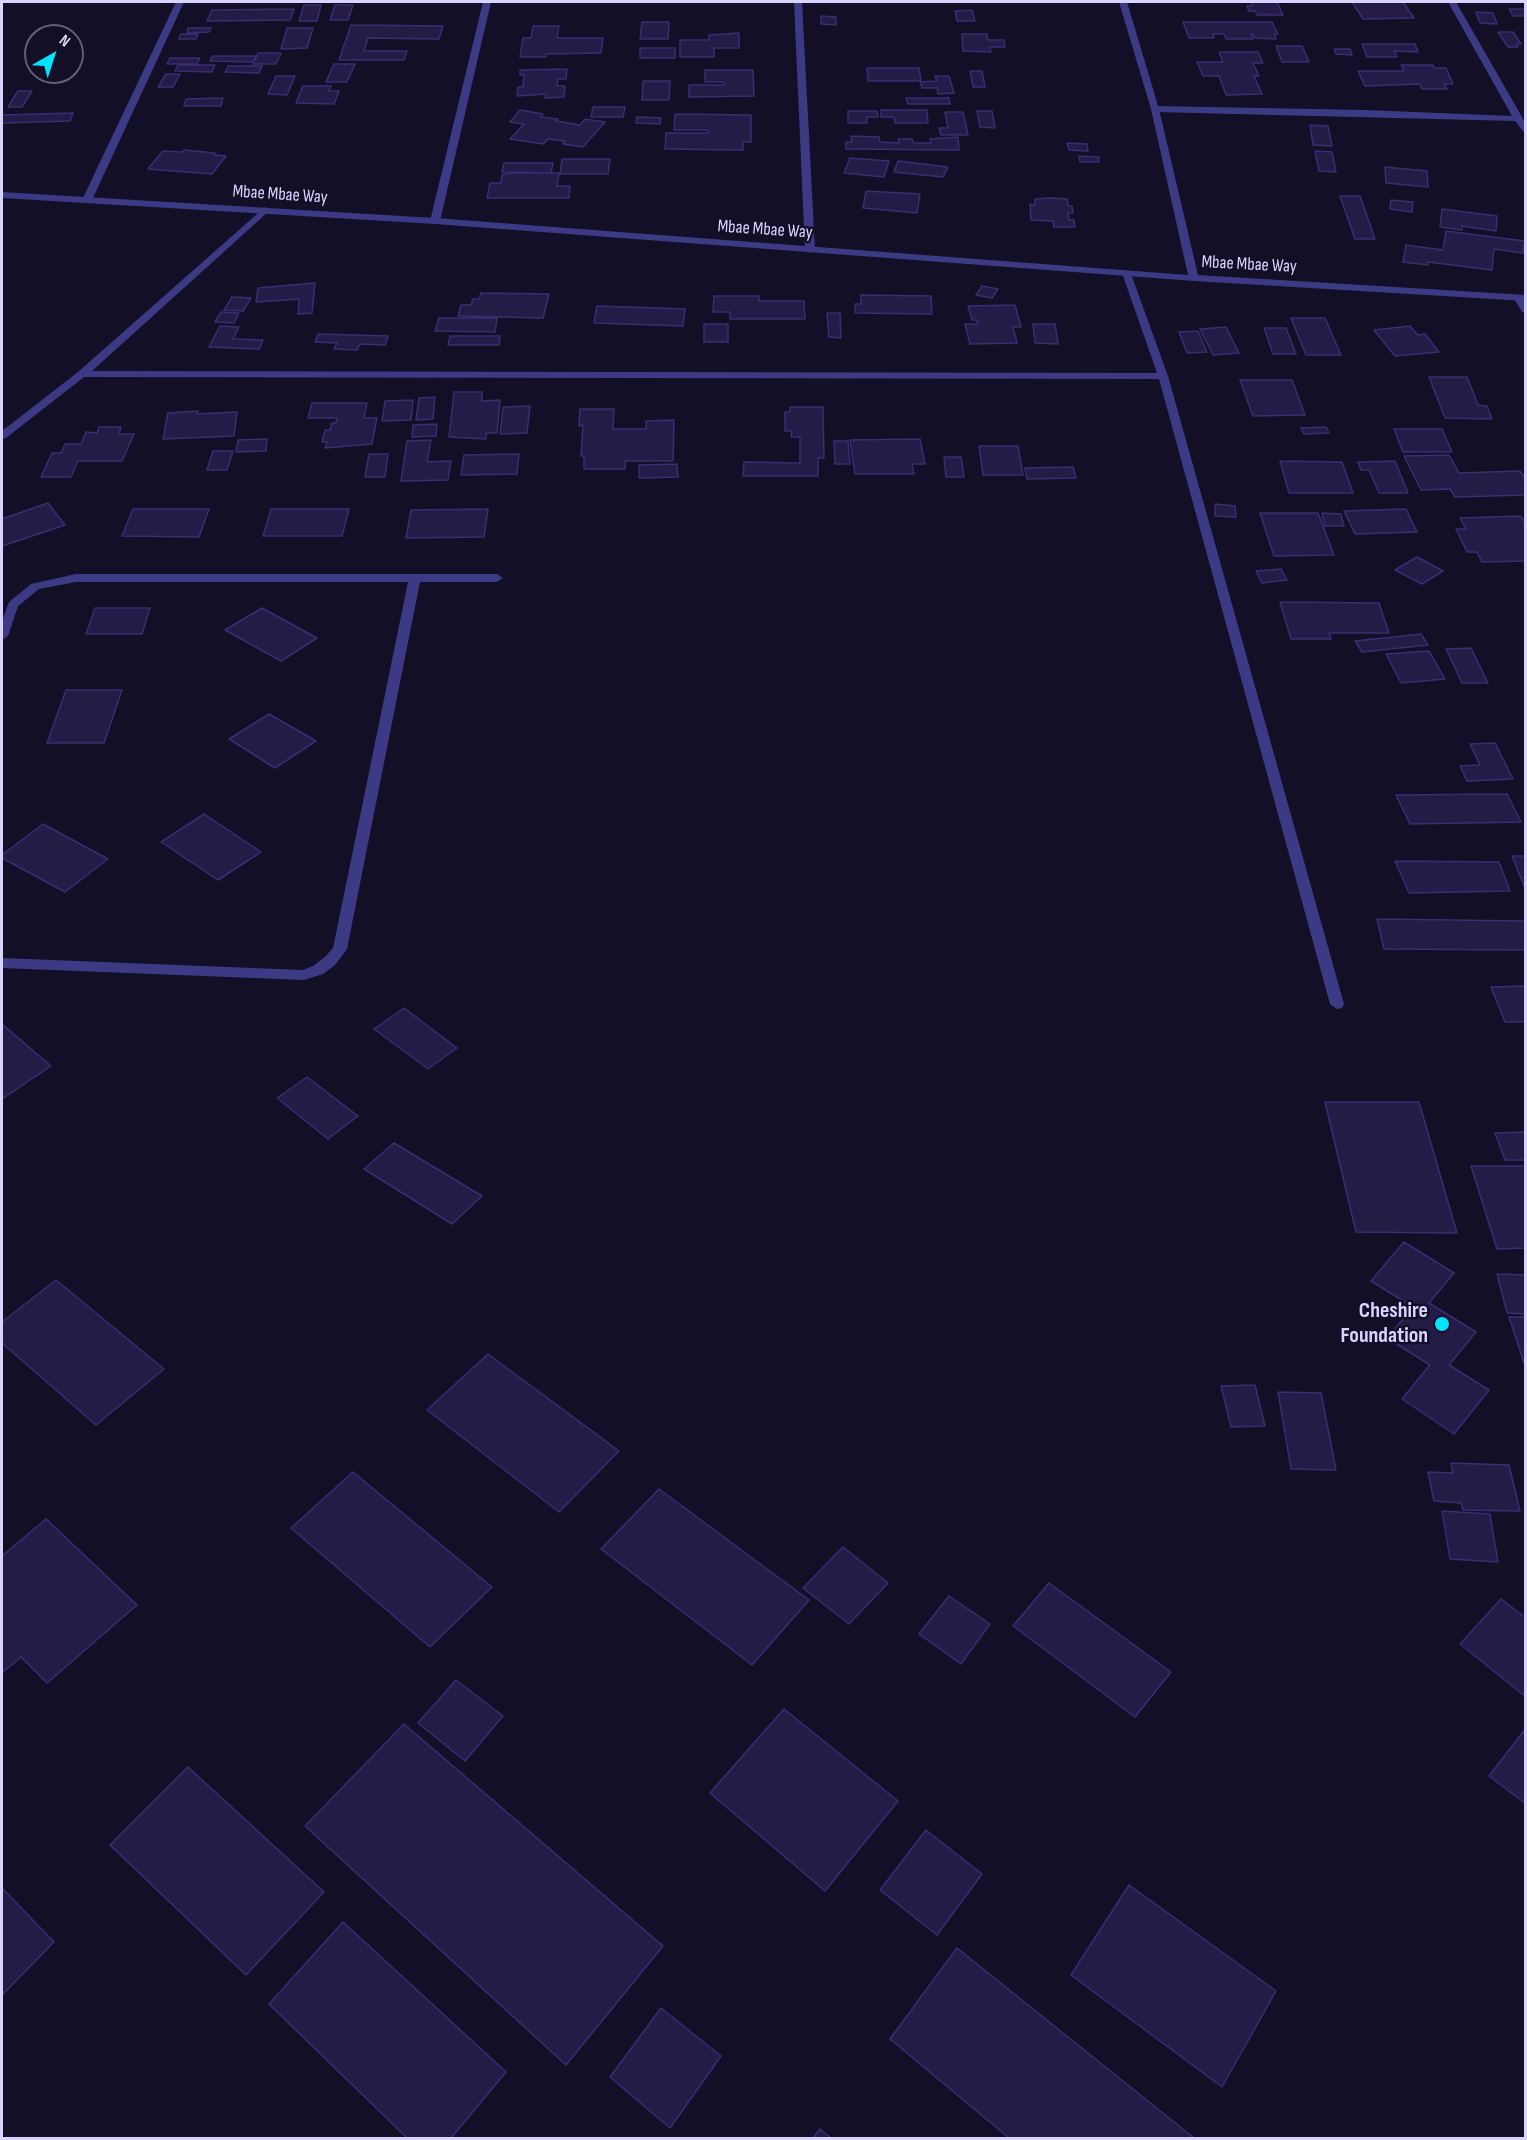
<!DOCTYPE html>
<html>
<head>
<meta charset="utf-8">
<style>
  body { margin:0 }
  #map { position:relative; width:1527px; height:2140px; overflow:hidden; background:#130f26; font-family:"Sofia Sans Condensed",sans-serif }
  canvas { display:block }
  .frame { position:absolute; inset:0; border:3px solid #d9d4ff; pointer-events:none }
  .north { position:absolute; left:24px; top:24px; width:60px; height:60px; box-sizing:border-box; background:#130f26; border:2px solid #625e7d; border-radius:50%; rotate:39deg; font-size:16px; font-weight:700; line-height:24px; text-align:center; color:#d9d4ff }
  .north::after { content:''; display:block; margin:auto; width:21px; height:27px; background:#00e5ff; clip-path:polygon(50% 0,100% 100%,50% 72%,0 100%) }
</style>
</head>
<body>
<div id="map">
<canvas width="1527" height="2140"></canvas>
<div class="frame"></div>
<div class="north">N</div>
</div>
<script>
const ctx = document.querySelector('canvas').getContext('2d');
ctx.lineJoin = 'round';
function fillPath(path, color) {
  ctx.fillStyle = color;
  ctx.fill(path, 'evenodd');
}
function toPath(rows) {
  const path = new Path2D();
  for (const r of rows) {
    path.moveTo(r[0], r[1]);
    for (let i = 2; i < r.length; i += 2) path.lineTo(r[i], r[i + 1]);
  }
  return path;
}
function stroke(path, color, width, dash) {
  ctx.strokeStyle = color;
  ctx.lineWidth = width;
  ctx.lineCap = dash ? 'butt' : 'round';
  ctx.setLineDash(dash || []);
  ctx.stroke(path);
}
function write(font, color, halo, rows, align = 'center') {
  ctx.font = font + ' "Sofia Sans Condensed",sans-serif';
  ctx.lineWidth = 5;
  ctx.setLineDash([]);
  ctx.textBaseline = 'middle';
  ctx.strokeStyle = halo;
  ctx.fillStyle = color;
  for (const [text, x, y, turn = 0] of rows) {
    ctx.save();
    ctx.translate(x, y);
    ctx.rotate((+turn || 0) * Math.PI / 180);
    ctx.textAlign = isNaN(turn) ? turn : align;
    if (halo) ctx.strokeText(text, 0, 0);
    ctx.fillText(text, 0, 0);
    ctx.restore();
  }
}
const building = toPath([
  [1245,2,1277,2,1283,15,1257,15,1255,11,1249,11,1247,6,1252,6,1251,2,1245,2],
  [1352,2,1403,2,1414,18,1363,19,1352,2],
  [304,5,321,5,317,21,299,21,304,5],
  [335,5,353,5,348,20,330,20,335,5],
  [294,9,290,20,207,21,212,10,294,9],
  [1509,9,1526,9,1526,16,1513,16,1509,9],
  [972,10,975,21,957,21,955,11,972,10],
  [1476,12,1493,13,1497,24,1480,23,1476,12],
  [821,16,836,17,836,25,821,24,821,16],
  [642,22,669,22,668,39,640,39,642,22],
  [1183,22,1272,22,1278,34,1274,34,1276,39,1255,38,1253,34,1251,34,1253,39,1226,39,1224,34,1213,34,1214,38,1189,38,1183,22],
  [351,25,443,26,439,39,368,38,364,51,407,51,404,60,339,60,351,25],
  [533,26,559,26,557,38,603,38,601,53,546,54,546,57,520,57,523,38,531,38,533,26],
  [188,28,211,28,209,32,187,33,188,28],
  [287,28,313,28,307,48,281,49,287,28],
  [1498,32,1513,32,1521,44,1516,44,1518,47,1508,47,1498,32],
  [739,33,739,48,714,48,714,57,680,57,680,40,709,40,709,35,739,33],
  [181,34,198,34,196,39,179,39,181,34],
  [962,34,987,34,988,40,1004,40,1005,47,990,47,991,52,963,51,962,34],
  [1362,44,1415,44,1418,52,1394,51,1397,57,1367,57,1362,44],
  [1276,46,1302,46,1309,62,1282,62,1276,46],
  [640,48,675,48,675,58,640,58,640,48],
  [1334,49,1350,49,1352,55,1336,54,1334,49],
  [1219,52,1258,52,1263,63,1253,63,1259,76,1254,76,1262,94,1226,95,1219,76,1203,76,1197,62,1223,62,1219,52],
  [258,53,281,53,276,64,253,64,258,53],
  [213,56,256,56,253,62,210,61,213,56],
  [170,58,200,58,197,64,167,64,170,58],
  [334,64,355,64,347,82,326,82,334,64],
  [178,65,215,65,212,72,175,71,178,65],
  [1401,65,1433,65,1434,68,1446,68,1453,84,1444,84,1447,89,1422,89,1420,84,1365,86,1358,71,1404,71,1401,65],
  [228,66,262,66,259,73,225,72,228,66],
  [867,68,919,68,921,81,868,81,867,68],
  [567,69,566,79,558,79,557,86,565,86,564,97,545,98,546,94,517,96,518,87,523,87,524,75,520,75,520,70,567,69],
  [705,70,753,70,754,96,689,97,689,85,724,85,724,82,705,82,705,70],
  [970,71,982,71,985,87,973,87,970,71],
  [166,74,180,74,173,87,158,87,166,74],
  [276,76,295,76,287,95,268,94,276,76],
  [935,76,949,76,954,93,938,94,937,88,922,88,920,82,937,81,935,76],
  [643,81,670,81,669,100,642,100,643,81],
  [303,86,331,86,329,91,339,91,334,104,296,103,303,86],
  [18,91,32,91,22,107,8,107,18,91],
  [223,98,221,106,184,106,186,99,223,98],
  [906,98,949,98,950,104,908,104,906,98],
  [593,107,625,107,623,117,591,117,593,107],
  [520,110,543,114,541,117,558,119,556,121,580,125,585,119,605,122,583,147,563,144,565,141,548,139,543,144,510,139,524,124,510,122,520,110],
  [881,110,927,110,928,123,895,123,894,117,881,117,881,110],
  [848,111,877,111,878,117,867,117,867,123,848,123,848,111],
  [977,111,992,111,995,128,980,127,977,111],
  [945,112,963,112,968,135,941,135,939,128,948,128,945,112],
  [73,113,70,121,2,123,2,115,73,113],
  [675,114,751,115,751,142,743,142,743,150,665,149,666,133,708,133,708,130,674,130,675,114],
  [637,117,661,118,660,124,636,123,637,117],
  [1310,125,1328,126,1332,146,1313,145,1310,125],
  [851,136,879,137,880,142,899,143,898,139,912,139,913,143,931,143,930,139,958,137,959,150,846,149,846,142,852,142,851,136],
  [1067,143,1087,144,1088,151,1069,150,1067,143],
  [184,150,215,153,214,155,226,156,212,174,148,169,163,151,182,152,184,150],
  [1315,151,1332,152,1336,172,1319,171,1315,151],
  [1079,156,1099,157,1099,162,1080,162,1079,156],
  [850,158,889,161,884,177,844,173,850,158],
  [562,159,610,159,608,174,560,174,562,159],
  [898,161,948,167,943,177,894,172,898,161],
  [504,163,553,163,551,173,502,172,504,163],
  [1385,167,1427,171,1428,187,1386,183,1385,167],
  [510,173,559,173,557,186,570,186,569,198,487,198,490,183,501,183,502,175,510,173],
  [866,191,920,194,917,213,863,208,866,191],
  [1340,196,1360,196,1375,239,1355,239,1340,196],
  [1050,198,1067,199,1068,206,1072,206,1073,213,1068,213,1069,220,1074,220,1075,227,1054,227,1053,221,1031,220,1030,204,1035,205,1035,199,1050,198],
  [1391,200,1413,202,1412,212,1390,209,1391,200],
  [1442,209,1497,216,1496,231,1462,226,1462,230,1440,227,1442,209],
  [1446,231,1525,241,1523,253,1494,249,1492,270,1428,262,1428,265,1403,262,1406,245,1443,250,1446,231],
  [315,283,312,313,298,314,299,299,256,302,258,288,315,283],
  [982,286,998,289,992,298,976,295,982,286],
  [481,293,549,294,543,318,458,316,461,305,471,305,473,299,479,299,481,293],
  [861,295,931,296,932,314,855,313,855,304,861,304,861,295],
  [714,296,759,296,759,301,804,301,805,319,730,319,730,312,713,312,714,296],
  [232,297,251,298,243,311,224,310,232,297],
  [1015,305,1021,327,1013,327,1017,343,970,344,965,324,978,324,977,320,972,320,968,306,1015,305],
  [597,306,658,308,685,309,683,326,594,323,597,306],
  [221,312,239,313,234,323,215,322,221,312],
  [827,313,840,313,841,338,829,337,827,313],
  [439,318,497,318,495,332,435,331,439,318],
  [1291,318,1325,318,1341,355,1306,355,1291,318],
  [704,324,728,324,728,342,704,342,704,324],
  [1033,324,1055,324,1058,344,1035,343,1033,324],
  [220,326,239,327,233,339,263,340,259,349,209,347,220,326],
  [1410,326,1418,335,1425,334,1439,352,1395,356,1374,330,1410,326],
  [1226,327,1239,353,1213,355,1200,329,1226,327],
  [1264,328,1286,328,1296,354,1273,354,1264,328],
  [1198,331,1207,352,1187,353,1179,332,1198,331],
  [318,334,388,336,385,345,360,344,357,350,334,349,337,343,315,342,318,334],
  [450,336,500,336,499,345,448,345,450,336],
  [1429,377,1467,377,1478,405,1487,406,1492,419,1445,418,1429,377],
  [1240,380,1292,380,1305,415,1253,416,1240,380],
  [454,392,482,392,482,401,500,400,497,433,486,433,486,439,449,437,454,392],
  [435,397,433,419,416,420,419,398,435,397],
  [413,400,411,420,382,421,385,401,413,400],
  [312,403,367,403,364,418,377,418,372,444,325,448,327,442,322,442,325,430,330,430,332,423,336,423,337,418,308,418,312,403],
  [530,406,527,433,500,434,503,407,530,406],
  [790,407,823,407,824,458,818,458,818,476,743,476,744,462,800,463,800,437,791,437,792,431,785,431,785,412,790,412,790,407],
  [580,409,614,409,613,429,646,429,646,421,674,420,673,461,625,461,625,469,584,469,584,456,581,456,583,425,579,426,580,409],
  [198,411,197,414,237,412,234,436,163,439,168,413,198,411],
  [437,424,436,436,412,437,413,425,437,424],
  [99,427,121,427,119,434,134,434,122,461,78,461,71,477,41,477,52,453,61,453,65,444,81,444,86,432,97,433,99,427],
  [1326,427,1329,433,1304,434,1301,428,1326,427],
  [1394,429,1442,429,1452,452,1403,452,1394,429],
  [267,439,266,451,236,452,238,440,267,439],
  [920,439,925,464,912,464,914,474,855,474,850,440,920,439],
  [431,440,427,462,451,461,448,480,401,481,407,441,431,440],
  [834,441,848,441,850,464,835,464,834,441],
  [979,446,1018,446,1023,475,983,475,979,446],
  [213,451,233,451,227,470,207,470,213,451],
  [369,454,388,454,385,477,365,477,369,454],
  [519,454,517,474,461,475,464,455,519,454],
  [1449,455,1459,473,1520,471,1526,480,1526,495,1455,497,1450,489,1421,490,1404,456,1449,455],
  [944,457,961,457,964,477,946,477,944,457],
  [1280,461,1342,462,1353,493,1289,493,1280,461],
  [1395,461,1408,493,1379,493,1369,470,1361,470,1358,462,1395,461],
  [677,464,678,477,639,478,639,465,677,464],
  [1073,467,1076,478,1027,479,1025,468,1073,467],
  [48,503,65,525,2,546,2,519,48,503],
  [1215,504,1235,506,1236,517,1215,516,1215,504],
  [133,509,209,509,199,537,122,536,133,509],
  [271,509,349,509,342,536,263,536,271,509],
  [488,509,484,537,406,538,411,510,488,509],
  [1406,509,1417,532,1355,534,1344,511,1406,509],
  [1260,513,1318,513,1334,555,1274,556,1260,513],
  [1322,513,1341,514,1344,526,1325,526,1322,513],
  [1521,516,1526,525,1526,561,1482,562,1477,552,1467,552,1456,529,1466,529,1460,518,1521,516],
  [1417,557,1443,571,1422,584,1395,570,1417,557],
  [1281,569,1287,580,1262,583,1256,571,1281,569],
  [1280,602,1379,603,1389,633,1329,633,1331,639,1291,639,1280,602],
  [95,608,150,608,142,634,86,634,95,608],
  [262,608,317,638,281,661,225,630,262,608],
  [1421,634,1428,645,1362,652,1355,641,1421,634],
  [1471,648,1488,683,1462,683,1446,649,1471,648],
  [1429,651,1445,679,1401,683,1386,654,1429,651],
  [66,690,122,690,104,743,47,743,66,690],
  [269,714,316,741,275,768,229,739,269,714],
  [1495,743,1513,779,1467,781,1460,766,1480,765,1470,744,1495,743],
  [1507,794,1521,822,1410,824,1396,795,1507,794],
  [204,814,261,852,218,880,161,842,204,814],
  [43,824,108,859,65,892,2,858,2,855,43,824],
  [1512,856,1526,856,1526,891,1512,856],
  [1395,861,1499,862,1510,891,1409,893,1395,861],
  [1377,919,1526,921,1526,950,1384,949,1377,919],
  [1526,986,1526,1022,1505,1022,1491,987,1526,986],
  [404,1008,457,1048,428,1069,374,1029,404,1008],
  [2,1024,51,1066,2,1099,2,1024],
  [307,1077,358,1116,328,1139,277,1098,307,1077],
  [1325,1102,1419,1102,1457,1233,1356,1232,1325,1102],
  [1526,1132,1526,1160,1505,1160,1495,1133,1526,1132],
  [394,1143,482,1196,452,1224,364,1169,394,1143],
  [1471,1166,1526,1166,1526,1248,1497,1249,1471,1166],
  [1404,1242,1454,1273,1429,1303,1476,1332,1449,1365,1489,1390,1454,1434,1402,1399,1430,1365,1387,1338,1413,1307,1371,1281,1404,1242],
  [1497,1274,1526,1275,1526,1314,1507,1313,1497,1274],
  [56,1280,164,1369,96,1425,2,1343,2,1322,56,1280],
  [1509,1317,1526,1317,1526,1369,1509,1317],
  [488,1354,619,1451,559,1512,427,1410,488,1354],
  [1255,1385,1265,1426,1231,1427,1221,1386,1255,1385],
  [1278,1392,1321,1393,1336,1470,1291,1469,1278,1392],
  [1451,1463,1509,1465,1520,1511,1463,1510,1461,1503,1434,1501,1428,1472,1453,1473,1451,1463],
  [353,1472,492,1587,430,1647,291,1528,353,1472],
  [659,1489,809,1600,752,1665,601,1549,659,1489],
  [1442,1511,1490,1514,1498,1562,1450,1559,1442,1511],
  [46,1519,137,1605,47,1683,21,1657,2,1673,2,1556,46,1519],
  [843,1547,888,1583,849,1624,803,1588,843,1547],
  [1049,1583,1171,1672,1135,1717,1013,1626,1049,1583],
  [949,1596,990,1624,961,1664,919,1634,949,1596],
  [1501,1599,1526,1618,1526,1697,1460,1644,1501,1599],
  [456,1680,503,1716,465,1761,418,1723,456,1680],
  [784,1709,898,1801,825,1891,710,1793,784,1709],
  [404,1724,663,1946,566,2065,305,1826,404,1724],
  [1526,1728,1526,1804,1489,1776,1526,1728],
  [188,1767,324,1892,246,1975,110,1845,188,1767],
  [926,1830,982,1874,937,1935,880,1890,926,1830],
  [1129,1885,1276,1991,1222,2087,1071,1975,1129,1885],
  [2,1888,54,1942,2,1995,2,1888],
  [343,1922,506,2072,451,2138,407,2138,269,2004,343,1922],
  [957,1948,1194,2138,1009,2138,890,2039,957,1948],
  [661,2008,721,2056,670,2128,610,2077,661,2008],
  [820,2129,831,2138,813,2138,820,2129]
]);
const minor = toPath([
  [176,2,184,2,92,200,84,202,82,200,176,2],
  [483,2,491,2,440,221,435,224,430,221,483,2],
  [794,2,802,2,815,250,810,253,805,250,794,2],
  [1448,2,1456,2,1526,124,1526,135,1515,121,1155,112,1151,109,1155,106,1366,110,1512,116,1448,2],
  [265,207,270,210,268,212,92,371,1157,373,1122,273,1130,271,1168,376,1344,1004,1342,1008,1337,1009,1330,1004,1159,379,84,377,6,438,2,439,2,431,78,372,265,207],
  [1515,295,1521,295,1526,301,1526,313,1522,312,1513,297,1515,295],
  [76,574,497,574,503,578,497,582,420,582,347,949,335,965,323,974,304,980,2,968,2,958,303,970,313,966,325,957,333,948,408,582,76,582,39,589,18,606,8,636,2,640,2,621,9,602,31,584,76,574]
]);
const tertiary = toPath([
  [1119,2,1127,2,1159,109,1198,275,1526,295,1526,301,1194,281,435,224,2,198,2,192,435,218,1188,275,1151,109,1119,2]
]);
const markers = [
  [1442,1324,8,"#00e5ff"]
];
const farStreetnames = [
  ["Mbae Mbae Way",280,195,4],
  ["Mbae Mbae Way",765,230,4],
  ["Mbae Mbae Way",1249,265,3]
];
const poiNames = [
  ["Cheshire",1428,1311],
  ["Foundation",1428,1336]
];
fillPath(building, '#241b47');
stroke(building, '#3b2d73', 1.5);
fillPath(minor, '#3d3a85');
fillPath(tertiary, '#3d3a85');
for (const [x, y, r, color] of markers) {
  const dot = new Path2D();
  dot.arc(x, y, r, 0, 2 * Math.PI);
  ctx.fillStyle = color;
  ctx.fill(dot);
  stroke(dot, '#130f26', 2);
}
write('18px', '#d9d4ff', '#130f26', farStreetnames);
write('bold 22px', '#d9d4ff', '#130f26', poiNames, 'right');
</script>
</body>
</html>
